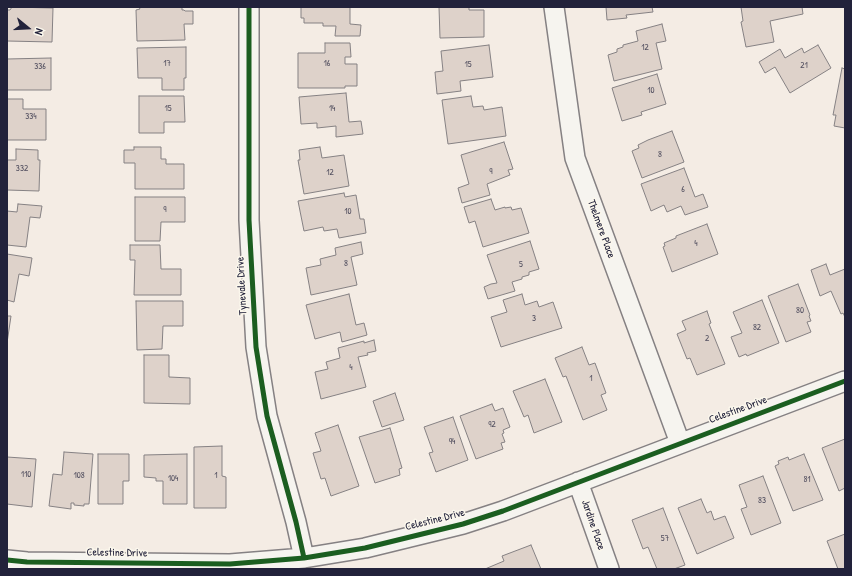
<!DOCTYPE html>
<html>
<head>
<meta charset="utf-8">
<style>
  body { margin:0 }
  #map { position:relative; width:852px; height:576px; overflow:hidden; background:#f4ece4; font-family:"Patrick Hand",sans-serif }
  canvas { display:block }
  .frame { position:absolute; inset:0; border:8px solid #22223b; pointer-events:none }
  .north { position:absolute; left:8px; top:8px; width:40px; height:40px; -webkit-text-stroke:3px #fbf7ec; paint-order:stroke; rotate:108deg; font-size:11px; font-weight:700; line-height:16px; text-align:center; color:#22223b }
  .north::after { content:''; display:block; margin:auto; width:14px; height:18px; background:#22223b; clip-path:polygon(50% 0,100% 100%,50% 72%,0 100%) }
</style>
</head>
<body>
<div id="map">
<canvas width="852" height="576"></canvas>
<div class="frame"></div>
<div class="north">N</div>
</div>
<script>
const ctx = document.querySelector('canvas').getContext('2d');
ctx.lineJoin = 'round';
function fillPath(path, color) {
  ctx.fillStyle = color;
  ctx.fill(path, 'evenodd');
}
function toPath(rows) {
  const path = new Path2D();
  for (const r of rows) {
    path.moveTo(r[0], r[1]);
    for (let i = 2; i < r.length; i += 2) path.lineTo(r[i], r[i + 1]);
  }
  return path;
}
function stroke(path, color, width, dash) {
  ctx.strokeStyle = color;
  ctx.lineWidth = width;
  ctx.lineCap = dash ? 'butt' : 'round';
  ctx.setLineDash(dash || []);
  ctx.stroke(path);
}
function write(font, color, halo, rows, align = 'center') {
  ctx.font = font + ' "Patrick Hand",sans-serif';
  ctx.lineWidth = 3;
  ctx.setLineDash([]);
  ctx.textBaseline = 'middle';
  ctx.strokeStyle = halo;
  ctx.fillStyle = color;
  for (const [text, x, y, turn = 0] of rows) {
    ctx.save();
    ctx.translate(x, y);
    ctx.rotate((+turn || 0) * Math.PI / 180);
    ctx.textAlign = isNaN(turn) ? turn : align;
    if (halo) ctx.strokeText(text, 0, 0);
    ctx.fillText(text, 0, 0);
    ctx.restore();
  }
}
const building = toPath([
  [12,7,53,8,52,42,7,41,7,10,10,10,12,7],
  [139,7,182,7,182,10,184,10,185,11,193,11,193,24,184,24,185,40,137,41,136,10,140,9,139,7],
  [301,7,350,7,350,24,361,25,360,36,335,36,336,26,323,26,323,23,304,23,304,18,301,18,301,7],
  [430,7,469,7,469,10,484,10,484,37,440,38,439,7,430,7],
  [606,7,652,7,653,12,626,15,627,18,607,20,606,7],
  [741,7,802,7,803,14,770,21,774,42,746,47,741,22,743,21,741,7],
  [662,24,666,41,656,43,662,69,614,81,608,55,617,52,617,49,623,47,623,45,638,41,636,31,662,24],
  [325,43,350,43,351,57,345,57,345,64,357,64,357,86,345,86,345,88,298,88,298,53,325,53,325,43],
  [489,45,493,77,460,81,461,91,437,94,435,72,443,71,441,51,489,45],
  [818,45,831,68,790,93,775,67,765,73,759,62,780,49,785,58,802,48,804,53,818,45],
  [186,47,186,78,184,78,184,90,162,90,162,78,138,78,137,48,186,47],
  [51,58,51,90,7,90,7,59,51,58],
  [842,68,845,69,845,128,834,126,836,115,833,115,842,68],
  [657,74,666,104,641,112,642,115,622,121,612,88,657,74],
  [346,93,349,122,361,121,363,134,336,137,336,126,317,128,317,123,301,124,299,97,346,93],
  [139,96,184,96,185,122,164,122,164,133,139,133,139,96],
  [471,96,473,107,483,106,484,110,502,107,506,136,448,144,442,100,471,96],
  [7,99,23,99,23,109,46,109,46,140,7,140,7,99],
  [672,131,684,162,642,178,632,151,639,148,638,145,648,140,672,131],
  [504,142,513,169,508,170,510,175,487,184,490,195,462,203,458,188,469,184,461,155,504,142],
  [134,147,161,147,161,159,166,159,166,164,184,164,184,189,135,189,135,163,124,163,124,150,134,150,134,147],
  [320,147,322,158,344,155,349,186,304,194,298,160,300,160,299,150,320,147],
  [16,149,38,150,38,160,40,160,39,191,7,190,7,160,16,160,16,149],
  [684,168,695,197,703,194,708,207,685,215,681,206,667,212,664,205,651,211,641,184,684,168],
  [344,193,345,197,356,195,360,219,364,219,366,233,339,238,337,229,324,231,323,227,304,231,298,201,344,193],
  [135,197,185,197,185,222,161,222,160,241,135,241,135,197],
  [491,199,495,210,505,207,505,208,511,207,512,210,521,208,529,233,483,247,475,221,469,223,464,207,491,199],
  [18,204,42,206,40,218,30,217,26,247,7,245,7,211,17,212,18,204],
  [707,224,718,254,672,272,663,247,665,246,664,243,676,238,676,236,707,224],
  [530,241,539,269,529,272,529,275,522,277,522,279,512,282,515,291,488,299,484,287,491,284,497,283,487,255,530,241],
  [361,242,363,254,351,257,357,285,311,295,306,268,321,265,320,259,336,255,335,248,361,242],
  [130,245,160,245,161,269,181,269,181,295,134,295,135,260,130,260,130,245],
  [7,254,32,258,29,276,19,274,14,302,7,300,7,254],
  [826,264,830,275,845,269,845,317,843,313,841,314,831,291,820,296,811,270,826,264],
  [798,284,810,315,809,316,811,321,807,322,811,332,786,342,768,296,798,284],
  [349,294,356,325,364,323,367,335,342,342,340,332,315,339,306,305,349,294],
  [522,294,525,305,537,301,539,307,553,302,562,328,501,347,491,317,507,312,503,300,522,294],
  [762,300,779,343,747,356,746,354,739,357,731,337,742,333,733,312,762,300],
  [136,301,183,301,183,326,163,326,162,349,137,350,136,301],
  [707,311,711,323,709,324,725,364,697,375,690,358,687,359,677,334,686,330,682,321,707,311],
  [7,316,11,316,7,343,7,316],
  [374,340,376,351,367,353,368,355,358,357,366,387,321,399,315,372,328,369,326,362,340,358,338,348,364,341,364,343,374,340],
  [582,347,589,365,595,363,606,393,601,395,607,410,583,420,566,376,563,377,555,358,582,347],
  [144,355,169,355,169,377,190,378,190,404,144,403,144,355],
  [545,379,562,422,534,433,528,415,524,417,513,391,545,379],
  [395,393,404,420,382,427,373,401,395,393],
  [492,404,495,411,503,408,510,427,503,430,504,433,502,434,505,442,501,443,503,449,476,459,460,416,492,404],
  [453,417,468,460,436,472,429,453,433,452,424,427,453,417],
  [338,425,359,486,331,496,325,478,321,479,313,453,321,451,315,433,338,425],
  [390,428,402,468,399,469,400,475,375,483,359,437,390,428],
  [845,439,845,488,839,491,822,448,845,439],
  [222,446,222,476,226,477,226,508,194,508,194,447,222,446],
  [64,452,93,454,89,504,84,504,84,506,74,505,74,503,71,503,71,509,49,506,53,474,62,475,64,452],
  [98,454,129,454,129,481,123,481,123,504,98,504,98,454],
  [187,454,187,504,163,504,163,481,156,481,156,478,144,477,144,455,187,454],
  [804,454,823,500,793,511,775,466,779,464,778,461,788,457,789,460,804,454],
  [7,457,36,459,32,507,7,504,7,457],
  [763,476,781,523,751,535,741,509,747,507,739,485,763,476],
  [701,499,707,513,711,511,714,520,725,516,734,538,697,554,678,508,701,499],
  [663,508,685,565,674,569,657,569,648,547,643,549,632,520,663,508],
  [845,534,845,569,838,569,827,541,845,534],
  [531,545,541,569,485,569,504,561,502,556,531,545]
]);
const minor = toPath([
  [249,7,249,220,256,347,267,416,296,522,304,558],
  [554,7,575,158,680,443],
  [578,482,609,569],
  [7,560,27,562,230,564,304,558,365,548,463,524,503,511,845,381]
]);
const cycleway = toPath([
  [249,7,249,220,256,347,267,416,296,522,304,558],
  [7,560,27,562,230,564,304,558,365,548,463,524,503,511,845,381]
]);
const numberNames = [
  ["12",645,48],
  ["17",167,64],
  ["16",327,64],
  ["15",468,65],
  ["21",804,66],
  ["336",40,67],
  ["10",651,91],
  ["15",168,109],
  ["14",332,109],
  ["334",31,117],
  ["8",660,155],
  ["332",22,169],
  ["9",491,172],
  ["12",330,173],
  ["6",683,190],
  ["9",165,210],
  ["10",348,212],
  ["4",696,244],
  ["8",346,264],
  ["5",521,265],
  ["80",800,311],
  ["3",534,319],
  ["82",757,328],
  ["2",707,339],
  ["4",351,368],
  ["1",591,379],
  ["92",492,425],
  ["94",452,442],
  ["110",26,475],
  ["108",79,476],
  ["1",216,476],
  ["104",173,479],
  ["81",807,480],
  ["83",762,501],
  ["57",665,539]
];
const streetNames = [
  ["Thelmere Place",601,229,70],
  ["Tynevale Drive",242,286,-93],
  ["Celestine Drive",738,410,-20],
  ["Celestine Drive",435,520,-14],
  ["Jardine Place",593,525,71],
  ["Celestine Drive",117,553,1]
];
fillPath(building, '#ded2ca');
stroke(building, '#858183', 1);
stroke(minor, '#858183', 22);
stroke(minor, '#f6f4ef', 19);
stroke(cycleway, '#1b5e20', 5);
write('9px', '#535060', null, numberNames);
write('11px', '#22223b', '#fbf7ec', streetNames);
</script>
</body>
</html>
